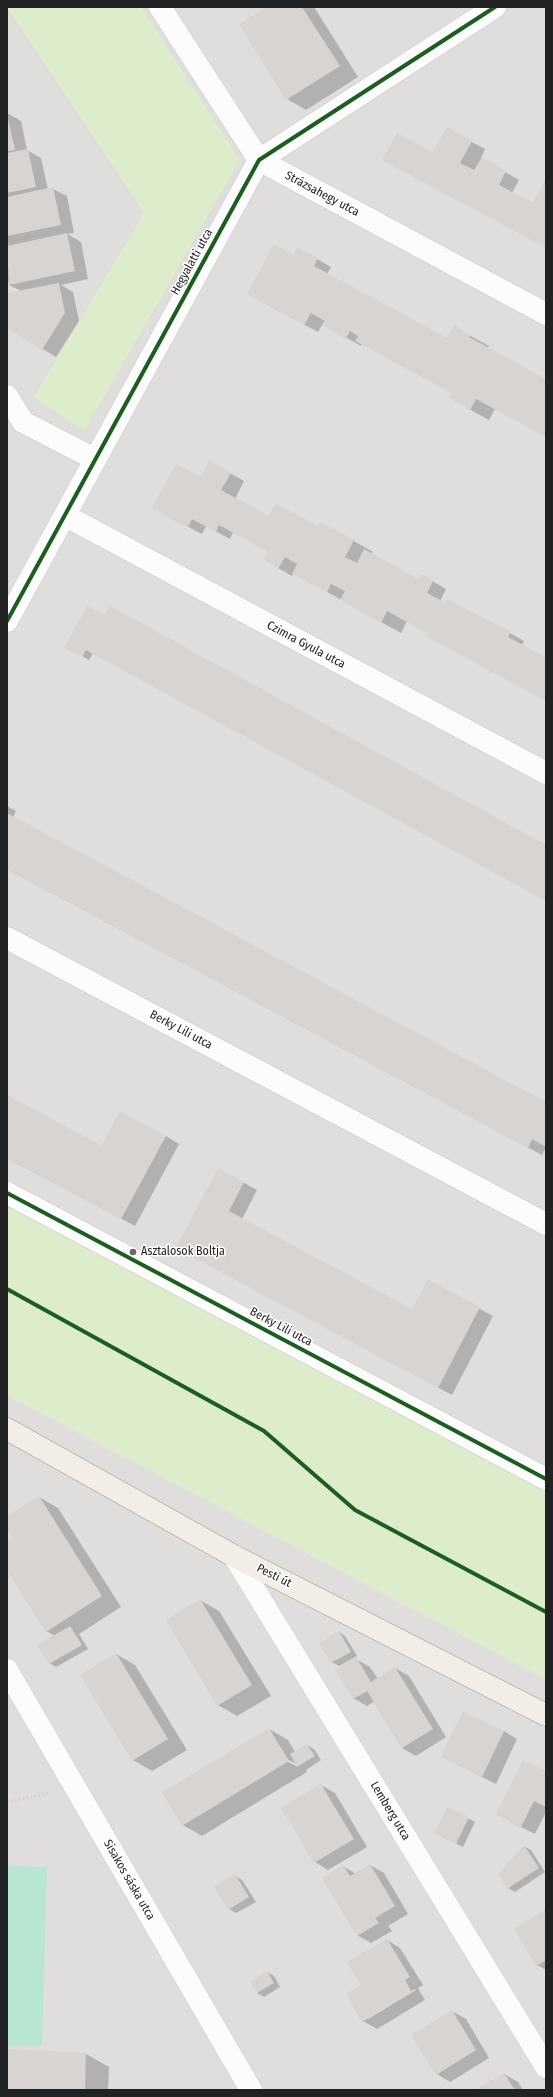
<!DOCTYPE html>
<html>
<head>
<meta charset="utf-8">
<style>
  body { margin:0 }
  #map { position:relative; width:553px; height:2097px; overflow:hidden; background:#f0eeeb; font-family:"Fira Sans Condensed",sans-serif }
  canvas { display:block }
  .frame { position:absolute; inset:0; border:8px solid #222; pointer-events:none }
</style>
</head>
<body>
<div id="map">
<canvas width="553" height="2097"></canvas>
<div class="frame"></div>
</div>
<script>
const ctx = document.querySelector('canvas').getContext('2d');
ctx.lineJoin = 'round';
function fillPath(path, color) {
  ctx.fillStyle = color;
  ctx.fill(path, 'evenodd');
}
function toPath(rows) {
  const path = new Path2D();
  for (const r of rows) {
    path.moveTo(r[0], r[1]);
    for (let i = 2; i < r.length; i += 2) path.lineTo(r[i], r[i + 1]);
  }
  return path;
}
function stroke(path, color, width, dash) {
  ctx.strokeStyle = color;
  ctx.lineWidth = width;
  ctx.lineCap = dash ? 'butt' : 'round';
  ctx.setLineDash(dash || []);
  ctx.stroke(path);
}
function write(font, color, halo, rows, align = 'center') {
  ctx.font = font + ' "Fira Sans Condensed",sans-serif';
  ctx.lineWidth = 3;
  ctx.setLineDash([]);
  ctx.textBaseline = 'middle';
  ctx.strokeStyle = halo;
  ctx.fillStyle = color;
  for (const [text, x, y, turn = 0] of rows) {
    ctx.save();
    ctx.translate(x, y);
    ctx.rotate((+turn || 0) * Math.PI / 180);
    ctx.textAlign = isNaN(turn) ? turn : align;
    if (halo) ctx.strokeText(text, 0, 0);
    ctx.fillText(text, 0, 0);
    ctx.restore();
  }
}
const residential = toPath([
  [7,7,546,7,546,1479,7,1193],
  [7,1395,546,1679,546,2090,7,2090]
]);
const grass = toPath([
  [7,7,141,7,240,160,84,431,34,397,144,213],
  [7,1193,546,1479,546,1679,7,1395]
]);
const pitch = toPath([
  [7,1866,47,1867,42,2046,7,2046]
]);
const shadow = toPath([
  [269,7,314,7,358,77,306,110,287,99],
  [7,113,21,121,27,150,41,158,48,190,53,189,67,196,74,233,67,234,81,242,88,279,61,285,73,292,79,321,56,357,7,327,7,294,21,291,9,285,7,273,7,247,10,246,7,245],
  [448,129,485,149,481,158,519,180,512,193,534,205,546,183,546,248,434,154],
  [293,256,317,259,331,267,327,274,448,339,454,327,489,346,487,349,546,380,546,436,495,409,489,420,469,409,453,393,361,344,361,346,338,333,325,320,318,332,262,302],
  [210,462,244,481,235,499,270,518,318,528,354,541,373,552,371,554,419,580,422,575,446,589,440,601,494,624,524,641,522,645,546,658,546,700,407,621,401,633,293,573,292,576,278,568,269,552,233,532,230,539,206,526,202,534,167,516,201,478],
  [88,607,546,845,546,900,93,653,89,660,73,651],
  [7,806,16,811,13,817,546,1103,546,1147,542,1155,7,869],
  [7,1097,102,1147,166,1136,179,1144,135,1226,7,1158],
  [219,1169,257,1190,242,1219,412,1310,428,1281,493,1316,452,1395,177,1248],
  [39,1497,58,1508,121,1607,79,1634,88,1649,56,1667,49,1663,55,1636,46,1631,7,1569,7,1542,14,1538,7,1527,7,1518],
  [200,1600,219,1611,271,1696,237,1716,218,1705],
  [339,1632,345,1636,357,1656,339,1666,332,1662,320,1643],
  [116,1654,135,1665,187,1750,152,1771,133,1760],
  [356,1659,370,1667,378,1679,395,1668,409,1676,446,1737,416,1756,402,1748,374,1702,367,1706,353,1698],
  [269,1729,288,1740,295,1752,307,1745,314,1749,321,1760,306,1770,307,1772,202,1836,183,1825],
  [285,1758,298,1765,298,1767,284,1760],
  [504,1731,517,1739,496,1784,442,1757],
  [546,1772,546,1812,535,1834,511,1822],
  [321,1785,335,1793,367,1847,328,1870,315,1862],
  [468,1818,475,1822,463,1847,443,1837],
  [524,1846,531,1850,545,1872,515,1892,508,1888],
  [370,1865,384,1873,408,1914,388,1926,392,1931,371,1943,357,1935,343,1866,356,1874],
  [235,1876,242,1880,256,1902,236,1913,229,1909,215,1887],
  [546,1910,546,1970,537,1965],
  [387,1940,400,1948,423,1985,418,1988,425,2000,377,2029,363,2021,363,1985],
  [415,1989,416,1990,368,2019,368,2017],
  [267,1972,274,1976,280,1987,264,1997,257,1993],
  [452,2011,466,2019,489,2058,450,2082,437,2074],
  [7,2050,86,2054,109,2067,108,2090,7,2090],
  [504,2074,518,2082,523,2090,477,2090]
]);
const building = toPath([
  [267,7,302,7,340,66,286,100,239,24],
  [7,114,15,150,7,151],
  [447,127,472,141,460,163,474,170,482,157,506,171,499,185,533,203,546,179,546,248,382,160,397,133,433,152],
  [28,149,36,187,7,193,7,153],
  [53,187,61,225,7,236,7,197],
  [67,233,75,271,9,285,7,246],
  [274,244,293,255,297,247,318,258,314,266,447,338,454,325,471,335,469,337,546,379,546,437,476,399,470,410,449,398,452,393,355,341,358,336,350,331,346,339,323,326,325,321,311,313,304,325,247,294],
  [59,283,65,313,42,350,7,328,7,293],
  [209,461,231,473,221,490,269,516,276,504,318,526,320,522,354,540,345,557,357,563,364,549,418,579,421,574,433,581,427,593,446,603,448,599,495,624,511,632,508,637,546,657,546,701,427,637,429,634,387,611,381,623,340,600,345,591,331,584,327,592,292,574,297,564,285,557,278,569,263,560,268,552,219,525,216,532,192,519,188,527,152,508,176,464,200,477],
  [87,606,105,615,110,606,546,845,546,901,86,650,82,657,64,648],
  [7,813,546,1102,546,1147,532,1139,528,1148,7,869],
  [7,1095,102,1146,120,1111,166,1136,121,1219,7,1158],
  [218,1168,244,1182,229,1211,412,1309,428,1279,480,1307,438,1388,176,1248],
  [39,1496,102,1596,46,1632,7,1571,7,1541,12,1538,7,1529,7,1516],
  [200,1599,252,1685,217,1706,166,1620],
  [70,1626,82,1645,49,1664,37,1645],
  [339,1631,351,1652,331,1663,319,1643],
  [116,1653,168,1739,132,1761,80,1675],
  [356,1657,371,1682,395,1667,433,1729,402,1748,367,1691,353,1699,335,1670],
  [463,1711,504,1731,482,1777,441,1757],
  [269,1728,289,1761,182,1826,162,1792],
  [307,1744,315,1756,297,1767,290,1754],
  [523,1760,546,1771,546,1807,534,1801,521,1827,496,1814],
  [321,1784,354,1839,314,1863,281,1808],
  [447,1807,469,1817,456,1844,435,1833],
  [524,1845,539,1868,507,1889,498,1874],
  [370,1864,395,1906,375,1918,379,1923,357,1936,322,1878,343,1865,350,1876],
  [235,1874,249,1897,228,1910,214,1887],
  [546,1909,546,1960,536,1966,514,1929],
  [387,1939,410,1977,405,1980,412,1992,362,2022,346,1994,361,1985,347,1962],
  [267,1971,274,1983,257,1993,250,1982],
  [452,2010,476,2050,436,2075,411,2035],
  [7,2049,86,2053,85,2090,7,2090],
  [504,2073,515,2090,475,2090]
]);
const path = toPath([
  [7,1802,49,1793]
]);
const street = toPath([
  [160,7,259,160,546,314],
  [7,396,23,422,95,459],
  [66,516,546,773],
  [7,621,259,160,495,7],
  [7,938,546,1224],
  [7,1193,546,1479],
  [234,1556,546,2067],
  [7,1670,251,2090]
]);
const primary = toPath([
  [7,1429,234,1556,546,1715]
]);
const cycleway = toPath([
  [7,621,259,160,495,7],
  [7,1193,546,1479],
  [7,1289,264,1431,355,1510,546,1612]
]);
const markers = [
  [133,1252,4,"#6a6968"]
];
const streetNames = [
  ["Strázsahegy utca",322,194,28],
  ["Hegyalatti utca",192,262,-61],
  ["Czimra Gyula utca",306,645,28],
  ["Berky Lili utca",181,1030,28],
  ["Berky Lili utca",281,1327,28],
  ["Pesti út",274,1576,27],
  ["Lemberg utca",390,1811,59],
  ["Sisakos sáska utca",129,1880,60]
];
const poiNames = [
  ["Asztalosok Boltja",141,1252]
];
fillPath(residential, '#dfdedc');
fillPath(grass, '#ddeccb');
fillPath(pitch, '#b7e6d2');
fillPath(shadow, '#0003');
fillPath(building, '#d7d4d2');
stroke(street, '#c9c8c7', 23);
stroke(primary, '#a79c86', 23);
stroke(path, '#dccecd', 2.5, [2, 2]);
stroke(street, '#fdfcfc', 22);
stroke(primary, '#f3ede7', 22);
stroke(cycleway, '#1b5e20', 4);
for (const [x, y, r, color] of markers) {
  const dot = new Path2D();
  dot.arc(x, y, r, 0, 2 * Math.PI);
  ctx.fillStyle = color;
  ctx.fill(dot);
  stroke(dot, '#fff', 1.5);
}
write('12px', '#222', '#fff', streetNames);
write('12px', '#222', '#fff', poiNames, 'left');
</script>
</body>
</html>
